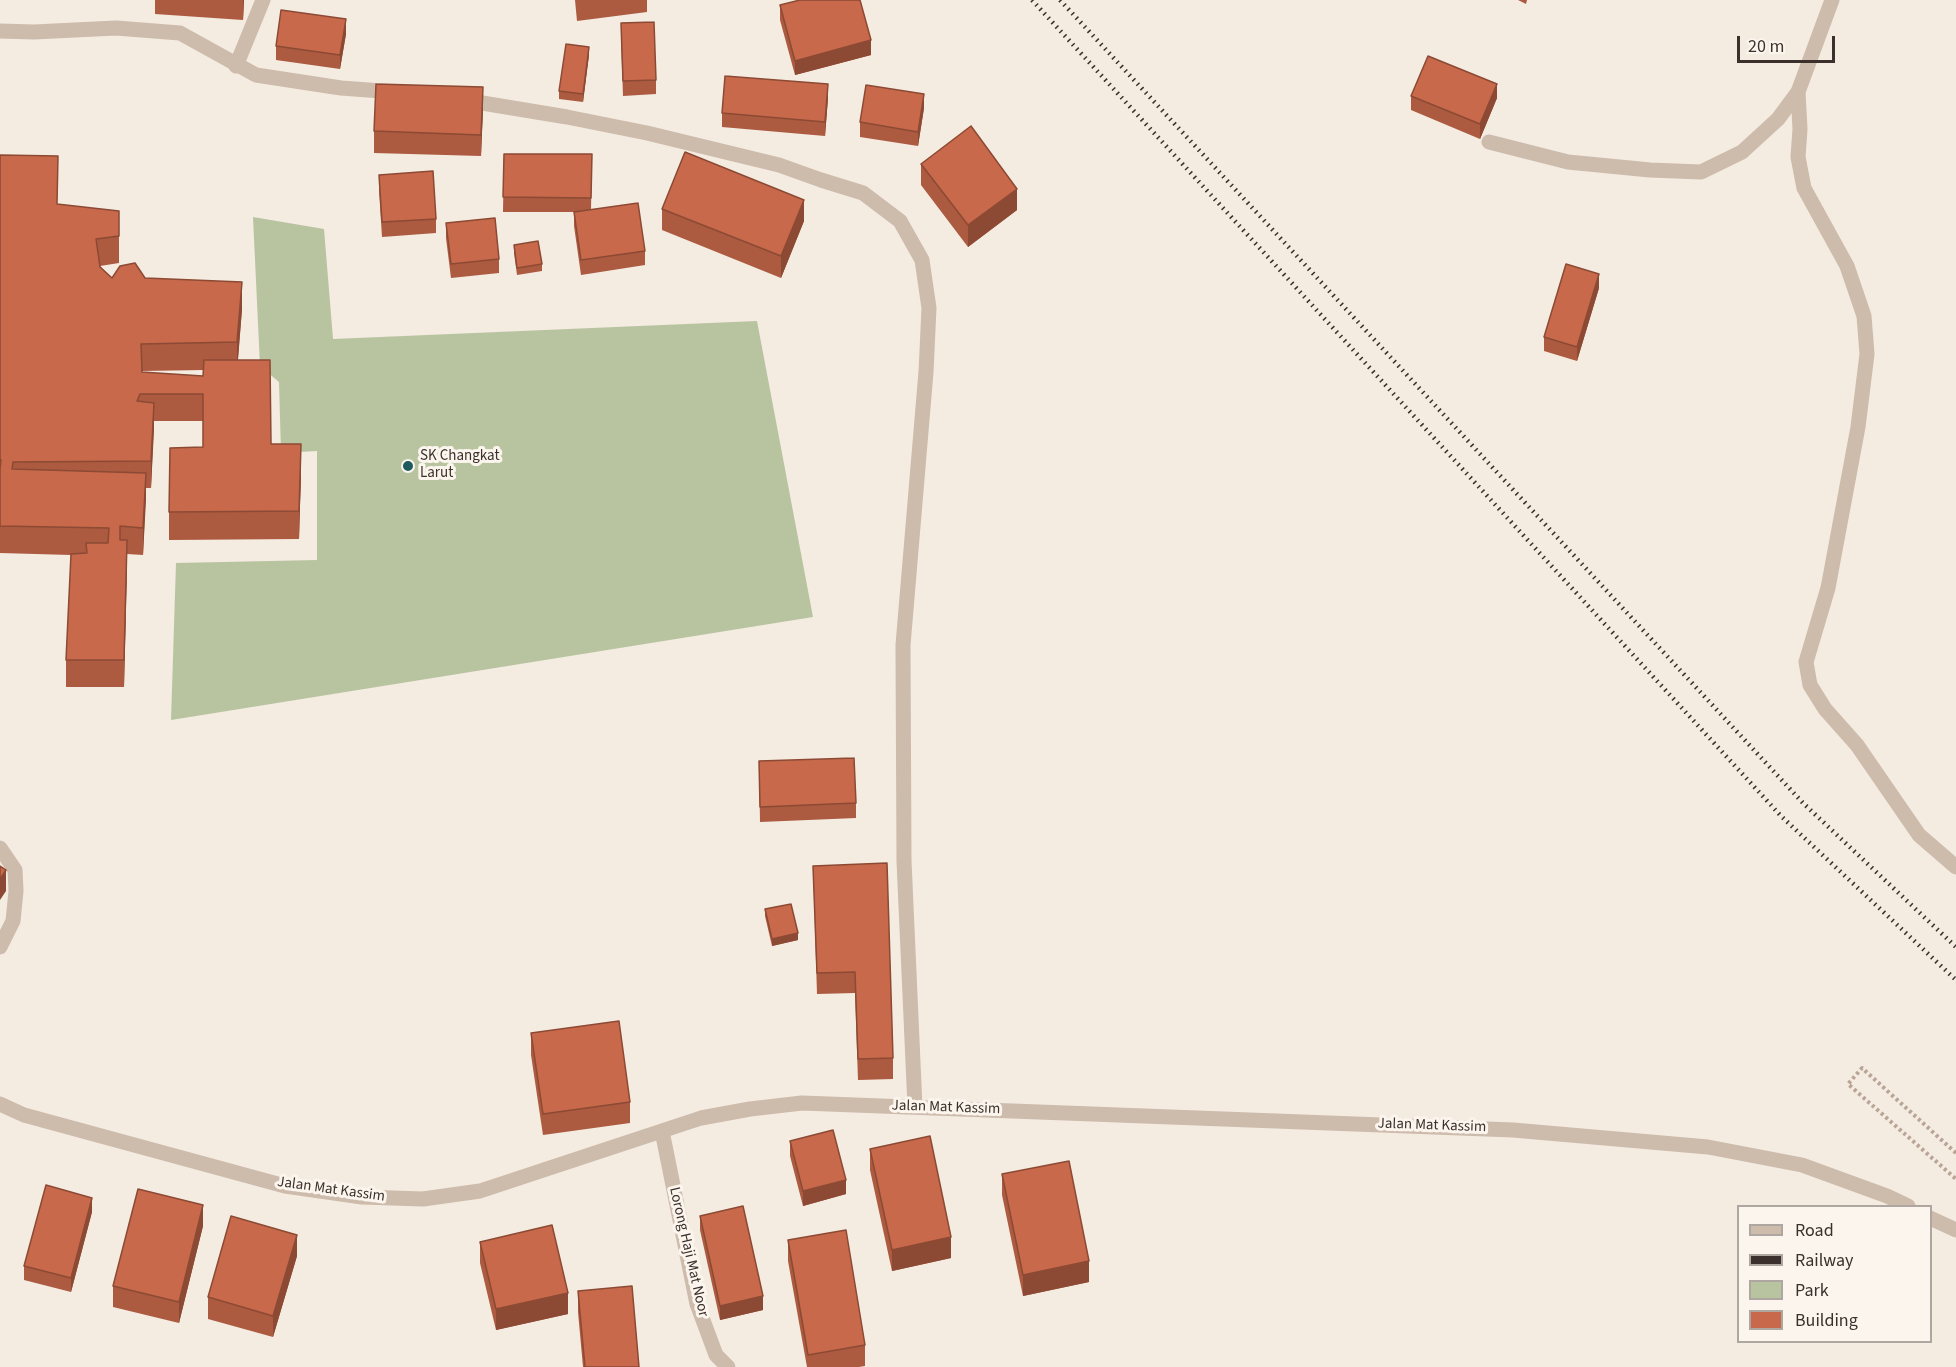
<!DOCTYPE html>
<html>
<head>
<meta charset="utf-8">
<style>
  body { margin:0 }
  #map { position:relative; width:1956px; height:1367px; overflow:hidden; background:#f4ebe1; font-family:"Source Sans 3",sans-serif }
  canvas { display:block }
  .legend { position:absolute; left:1737px; top:1205px; width:195px; height:138px; box-sizing:border-box; background:#fbf5ee; border:2px solid #aea6a0; margin:0; padding:8px 10px; list-style:none; font-size:18px; color:#3b302b }
  .legend li { display:flex; align-items:center; gap:12px; height:30px }
  .legend b { width:30px; border:2px solid #aea6a0 }
  .scale { position:absolute; left:1737px; top:36px; width:98px; height:27px; box-sizing:border-box; border:3px solid #3b302b; border-top:0; padding-left:8px; font-size:18px; line-height:21px; white-space:nowrap; color:#3b302b; -webkit-text-stroke:4px #fbf5ee; paint-order:stroke }
</style>
</head>
<body>
<div id="map">
<canvas width="1956" height="1367"></canvas>
<ul class="legend">
<li><b style="height:8px;background:#cdbbac"></b>Road</li>
<li><b style="height:8px;background:#3b302b"></b>Railway</li>
<li><b style="height:16px;background:#b8c4a0"></b>Park</li>
<li><b style="height:16px;background:#c8694b"></b>Building</li>
</ul>
<div class="scale">20 m</div>
</div>
<script>
const ctx = document.querySelector('canvas').getContext('2d');
ctx.lineJoin = 'round';
function fillPath(path, color) {
  ctx.fillStyle = color;
  ctx.fill(path, 'evenodd');
}
function toPath(rows) {
  const path = new Path2D();
  for (const r of rows) {
    path.moveTo(r[0], r[1]);
    for (let i = 2; i < r.length; i += 2) path.lineTo(r[i], r[i + 1]);
  }
  return path;
}
function stroke(path, color, width, dash) {
  ctx.strokeStyle = color;
  ctx.lineWidth = width;
  ctx.lineCap = dash ? 'butt' : 'round';
  ctx.setLineDash(dash || []);
  ctx.stroke(path);
}
function write(font, color, halo, rows, align = 'center') {
  ctx.font = font + ' "Source Sans 3",sans-serif';
  ctx.lineWidth = 6;
  ctx.setLineDash([]);
  ctx.textBaseline = 'middle';
  ctx.strokeStyle = halo;
  ctx.fillStyle = color;
  for (const [text, x, y, turn = 0] of rows) {
    ctx.save();
    ctx.translate(x, y);
    ctx.rotate((+turn || 0) * Math.PI / 180);
    ctx.textAlign = isNaN(turn) ? turn : align;
    if (halo) ctx.strokeText(text, 0, 0);
    ctx.fillText(text, 0, 0);
    ctx.restore();
  }
}
const green = toPath([
  [253,217,324,229,333,339,757,321,813,617,171,720,176,563,317,560,317,451,281,453,279,382,260,366]
]);
const path = toPath([
  [1956,1153,1862,1068,1848,1084,1956,1179]
]);
const lane = toPath([
  [236,66,263,0],
  [1489,142,1568,162,1650,170,1701,172,1742,152,1778,119,1798,92],
  [0,848,15,870,16,891,13,921,0,947]
]);
const street = toPath([
  [1832,0,1798,92,1800,129,1798,157,1804,188,1847,266,1864,316,1867,354,1858,427,1828,588,1806,662,1810,685,1825,709,1857,745,1919,835,1956,867],
  [0,31,34,32,116,28,180,33,256,75,341,88,395,92],
  [464,100,567,117,647,133,779,165,821,180,863,193,900,221,922,260,929,308,926,372,903,645,904,861,915,1107],
  [0,1104,24,1115,285,1186,362,1197,423,1199,480,1191,701,1118,750,1109,802,1103,1513,1130,1708,1147,1802,1165,1887,1196,1908,1206],
  [662,1131,697,1304,716,1355,728,1367],
  [1930,1218,1956,1230]
]);
const rail = toPath([
  [1032,0,1781,816,1956,980],
  [1060,0,1803,803,1956,947]
]);
const wall = toPath([
  [155,0,244,0,243,20,155,14],
  [575,0,647,0,647,12,577,21],
  [1518,0,1527,0,1526,4],
  [780,5,871,55,795,75,780,20],
  [346,34,340,69,276,60,276,46],
  [621,38,656,80,656,94,623,96],
  [589,55,583,102,559,99,559,91],
  [1411,96,1497,98,1480,139,1411,110],
  [828,98,825,136,722,127,722,113],
  [483,108,481,156,374,153,374,131],
  [924,108,918,146,860,137,860,122],
  [504,154,592,154,591,210,645,251,645,265,581,275,574,226,574,212,503,212],
  [0,155,57,204,119,211,119,263,100,266,112,278,145,278,242,309,238,360,271,444,301,472,299,539,169,540,169,512,203,447,203,421,154,421,151,488,146,488,143,555,127,554,124,687,66,687,66,660,71,555,0,553],
  [204,370,203,376,142,372,142,371],
  [921,164,1017,210,968,247,921,185],
  [379,175,436,219,436,233,382,237,379,190],
  [662,209,804,221,781,278,662,230],
  [446,223,499,259,499,273,451,278,446,238],
  [514,245,542,264,542,271,517,275,514,253],
  [1599,288,1577,361,1544,351,1544,337],
  [759,761,856,803,856,818,760,822],
  [813,866,893,1058,893,1079,858,1080,855,993,817,994],
  [765,909,798,940,772,946,765,916],
  [531,1033,630,1102,630,1123,543,1135,531,1055],
  [790,1141,846,1194,803,1206,790,1156],
  [870,1149,951,1258,892,1271,870,1170],
  [1002,1174,1089,1282,1023,1296,1002,1195],
  [92,1212,71,1292,24,1280,24,1266],
  [700,1216,763,1310,720,1320,700,1230],
  [203,1226,179,1323,113,1307,113,1286],
  [788,1240,865,1345,865,1366,859,1367,807,1367,788,1261],
  [480,1242,568,1314,496,1330,480,1263],
  [297,1256,273,1337,208,1319,208,1297],
  [578,1291,639,1367,583,1367,578,1312]
]);
const shadedWall = toPath([
  [243,0,244,0,243,20],
  [346,19,346,34,340,69,340,55],
  [871,40,871,55,795,75,795,61],
  [589,47,589,55,583,102,583,94],
  [828,84,828,98,825,136,825,122],
  [1497,84,1497,98,1480,139,1480,124],
  [483,87,483,108,481,156,481,135],
  [924,94,924,108,918,146,918,132],
  [1017,189,1017,210,968,247,968,225],
  [804,200,804,221,781,278,781,256],
  [1599,274,1599,288,1577,361,1577,347],
  [242,282,242,309,237,370,237,342],
  [154,403,154,430,151,488,151,461],
  [301,444,301,472,299,539,299,511],
  [146,473,146,500,143,555,143,528],
  [127,540,127,567,124,687,124,660],
  [6,870,6,891,0,900,0,879],
  [798,933,798,940,772,946,772,939],
  [846,1180,846,1194,803,1206,803,1191],
  [92,1198,92,1212,71,1292,71,1278],
  [203,1205,203,1226,179,1323,179,1302],
  [297,1235,297,1256,273,1337,273,1316],
  [951,1237,951,1258,892,1271,892,1250],
  [1089,1261,1089,1282,1023,1296,1023,1275],
  [568,1293,568,1314,496,1330,496,1309],
  [763,1296,763,1310,720,1320,720,1306]
]);
const building = toPath([
  [800,0,860,0,871,40,795,61,780,5,800,0],
  [281,10,346,19,340,55,276,46,281,10],
  [654,22,656,80,623,81,621,23,654,22],
  [566,44,589,47,583,94,559,91,566,44],
  [1428,56,1497,84,1480,124,1411,96,1428,56],
  [725,76,828,84,825,122,722,113,725,76],
  [376,84,483,87,481,135,374,131,376,84],
  [866,85,924,94,918,132,860,122,866,85],
  [971,126,1017,189,968,225,921,164,971,126],
  [685,152,804,200,781,256,662,209,685,152],
  [504,154,592,154,591,198,503,197,504,154],
  [0,155,58,156,57,204,119,211,119,236,96,239,100,267,112,278,120,266,135,263,145,278,242,282,237,342,141,344,142,372,203,376,204,360,270,360,271,444,301,444,299,511,169,512,170,448,203,447,203,394,140,394,137,401,154,403,151,461,13,462,12,469,146,473,143,528,120,526,120,540,127,540,124,660,66,660,71,554,87,553,86,543,108,543,109,528,0,526,0,469,1,460,0,459,0,155],
  [433,171,436,219,382,222,379,175,433,171],
  [638,203,645,251,581,260,574,212,638,203],
  [495,218,499,259,451,264,446,223,495,218],
  [538,241,542,264,517,268,514,245,538,241],
  [1566,264,1599,274,1577,347,1544,337,1566,264],
  [854,758,856,803,760,807,759,761,854,758],
  [887,863,893,1058,858,1059,855,972,817,973,813,866,887,863],
  [0,866,6,870,0,879,0,866],
  [791,904,798,933,772,939,765,909,791,904],
  [619,1021,630,1102,543,1114,531,1033,619,1021],
  [833,1130,846,1180,803,1191,790,1141,833,1130],
  [930,1136,951,1237,892,1250,870,1149,930,1136],
  [1069,1161,1089,1261,1023,1275,1002,1174,1069,1161],
  [46,1185,92,1198,71,1278,24,1266,46,1185],
  [138,1189,203,1205,179,1302,113,1286,138,1189],
  [743,1206,763,1296,720,1306,700,1216,743,1206],
  [231,1216,297,1235,273,1316,208,1297,231,1216],
  [552,1225,568,1293,496,1309,480,1242,552,1225],
  [846,1230,865,1345,808,1355,788,1240,846,1230],
  [632,1286,639,1367,585,1367,578,1291,632,1286]
]);
const markers = [
  [408,466,6,"#1f5a5e"]
];
const poiNames = [
  ["SK Changkat",420,457],
  ["Larut",420,474]
];
const streetNames = [
  ["Jalan Mat Kassim",946,1108,2],
  ["Jalan Mat Kassim",1432,1126,2],
  ["Jalan Mat Kassim",331,1190,8],
  ["Lorong Haji Mat Noor",688,1252,77]
];
fillPath(green, '#b8c4a0');
stroke(path, '#b9a596', 4, [3, 3]);
stroke(lane, '#cdbbac', 15);
stroke(street, '#cdbbac', 15);
stroke(rail, '#3b302b', 4.5, [1.5, 4.5]);
fillPath(wall, '#ac5a40');
fillPath(shadedWall, '#8c4a34');
fillPath(building, '#c8694b');
stroke(building, '#8c4a34', 1.5);
for (const [x, y, r, color] of markers) {
  const dot = new Path2D();
  dot.arc(x, y, r, 0, 2 * Math.PI);
  ctx.fillStyle = color;
  ctx.fill(dot);
  stroke(dot, '#fbf5ee', 2);
}
write('15px', '#3b302b', '#fbf5ee', poiNames, 'left');
write('15px', '#3b302b', '#fbf5ee', streetNames);
</script>
</body>
</html>
